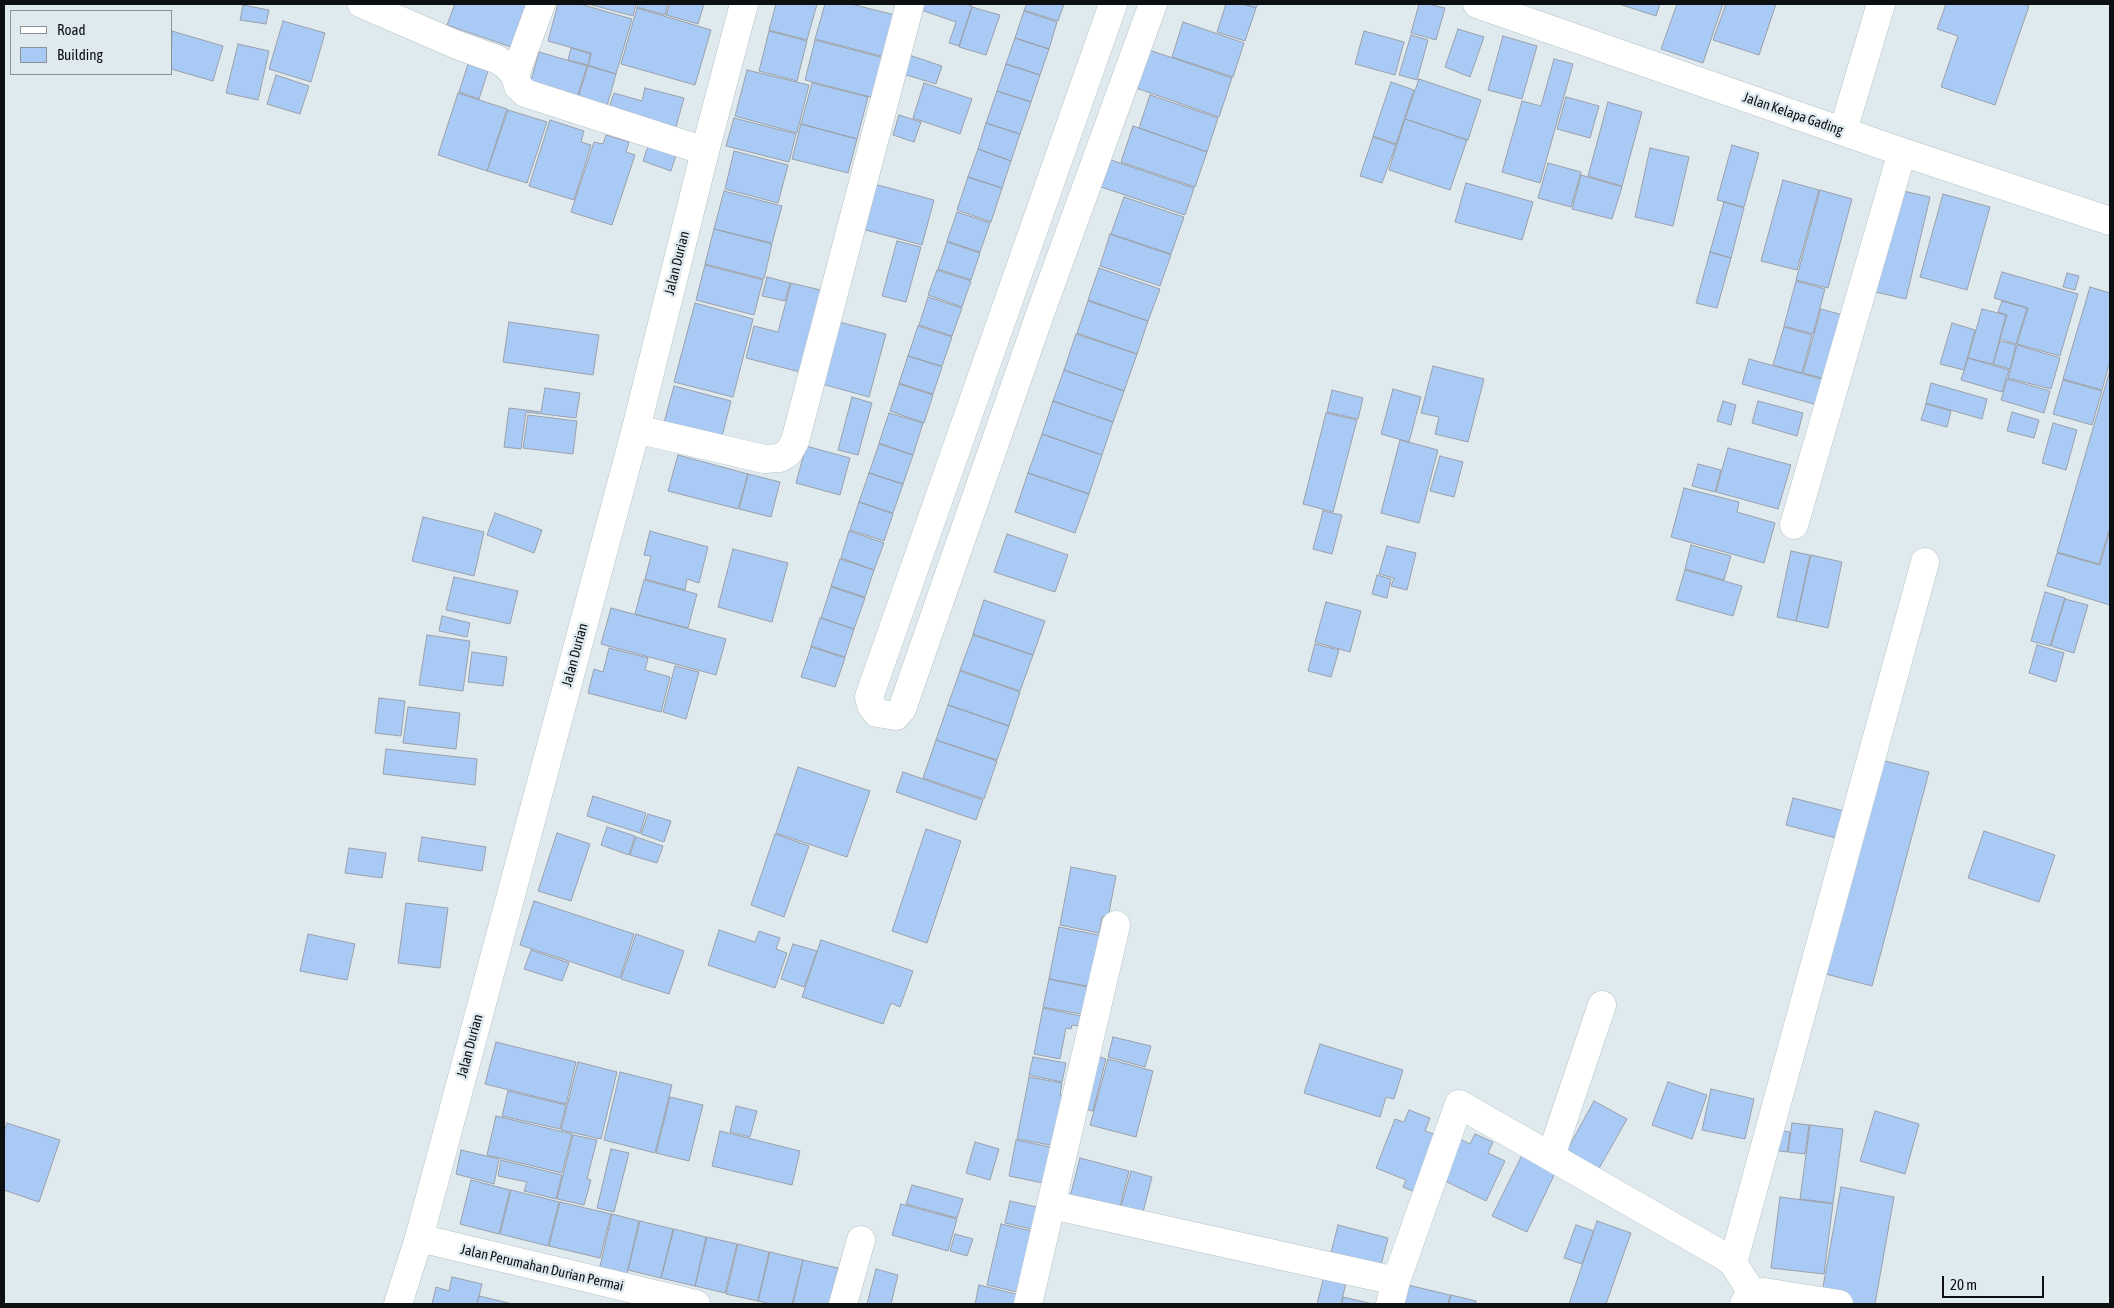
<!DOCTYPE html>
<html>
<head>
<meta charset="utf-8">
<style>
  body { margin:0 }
  #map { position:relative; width:2114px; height:1308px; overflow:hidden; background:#dfeaef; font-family:"Asap Condensed",sans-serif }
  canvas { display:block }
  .frame { position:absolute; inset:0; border:5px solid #0c1012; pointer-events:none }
  .legend { position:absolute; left:10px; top:10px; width:162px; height:65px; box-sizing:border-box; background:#dfeaef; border:1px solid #8b9397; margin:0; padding:6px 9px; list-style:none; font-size:15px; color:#0c1012 }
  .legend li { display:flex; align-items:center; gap:10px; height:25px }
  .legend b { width:25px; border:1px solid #8b9397 }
  .scale { position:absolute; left:1942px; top:1276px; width:102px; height:22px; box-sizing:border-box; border:2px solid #0c1012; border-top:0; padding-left:6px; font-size:15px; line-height:18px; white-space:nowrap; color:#0c1012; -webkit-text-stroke:4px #dfeaef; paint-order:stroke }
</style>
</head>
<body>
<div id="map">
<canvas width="2114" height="1308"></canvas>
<div class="frame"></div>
<ul class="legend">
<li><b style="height:6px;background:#fff"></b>Road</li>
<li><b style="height:14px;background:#aacaf6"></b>Building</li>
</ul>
<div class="scale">20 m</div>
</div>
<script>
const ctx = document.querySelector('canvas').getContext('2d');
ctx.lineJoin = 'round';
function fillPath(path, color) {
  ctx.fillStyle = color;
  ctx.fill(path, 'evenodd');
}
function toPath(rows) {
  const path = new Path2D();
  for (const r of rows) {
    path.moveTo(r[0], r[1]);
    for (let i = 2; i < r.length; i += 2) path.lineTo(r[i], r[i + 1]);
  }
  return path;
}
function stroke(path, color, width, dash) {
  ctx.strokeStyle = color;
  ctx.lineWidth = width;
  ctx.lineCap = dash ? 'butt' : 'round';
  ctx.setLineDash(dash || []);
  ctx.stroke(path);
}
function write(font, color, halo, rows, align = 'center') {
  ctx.font = font + ' "Asap Condensed",sans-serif';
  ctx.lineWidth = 5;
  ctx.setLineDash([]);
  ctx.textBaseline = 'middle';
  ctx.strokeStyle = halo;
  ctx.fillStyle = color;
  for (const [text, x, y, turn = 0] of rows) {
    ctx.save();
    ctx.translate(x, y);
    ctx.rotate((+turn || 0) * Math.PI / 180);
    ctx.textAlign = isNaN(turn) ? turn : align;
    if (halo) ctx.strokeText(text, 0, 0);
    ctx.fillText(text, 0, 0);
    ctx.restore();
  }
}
const building = toPath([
  [455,4,527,4,511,47,447,25,455,4],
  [558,4,580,4,632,19,616,74,588,65,591,53,548,41,558,4],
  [588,4,636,4,633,16,588,4],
  [638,4,668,4,665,15,637,7,638,4],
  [670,4,704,4,698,24,666,15,670,4],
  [776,4,817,4,807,40,769,30,776,4],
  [825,4,851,4,899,16,889,58,815,39,825,4],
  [923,4,965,4,972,6,959,46,949,43,956,22,921,10,923,4],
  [1027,4,1064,4,1058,21,1024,10,1027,4],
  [1226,4,1242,4,1256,8,1245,41,1217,32,1226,4],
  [1244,4,1258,4,1256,8,1244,4],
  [1419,4,1428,4,1445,8,1436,40,1411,33,1419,4],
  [1619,4,1660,4,1656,16,1619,4],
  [1677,4,1723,4,1703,63,1661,49,1677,4],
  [1726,4,1776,4,1759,55,1713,40,1726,4],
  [1946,4,2023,4,2029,6,1995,105,1941,87,1958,36,1937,29,1946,4],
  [243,5,269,10,266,24,240,20,243,5],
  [972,7,1000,15,986,55,959,47,972,7],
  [637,8,711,30,695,85,621,64,637,8],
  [1024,11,1057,22,1049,49,1015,38,1024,11],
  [283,21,325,33,311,82,269,69,283,21],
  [1183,22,1244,43,1233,77,1172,57,1183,22],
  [1458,29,1484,37,1470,77,1445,67,1458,29],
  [172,31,223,46,213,81,171,69,172,31],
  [769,31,807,41,797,81,759,71,769,31],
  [1364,31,1404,42,1395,75,1355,64,1364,31],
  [1411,35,1428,40,1417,80,1399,75,1411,35],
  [1503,36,1537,46,1522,99,1488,90,1503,36],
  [1015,38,1049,49,1040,75,1006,64,1015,38],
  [815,40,888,59,878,99,805,80,815,40],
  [238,44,269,51,258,100,226,93,238,44],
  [571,48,591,54,588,65,568,60,571,48],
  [1149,50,1232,78,1219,117,1136,88,1149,50],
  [539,52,587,66,577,98,530,84,539,52],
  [909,55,942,66,936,84,903,74,909,55],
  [1554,59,1573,64,1540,183,1502,172,1522,101,1541,106,1554,59],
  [468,64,488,71,479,99,459,92,468,64],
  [1006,64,1040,75,1031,102,997,91,1006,64],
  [588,66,616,74,607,106,578,98,588,66],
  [747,70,809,85,797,133,735,116,747,70],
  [276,75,309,86,300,114,267,104,276,75],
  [1419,79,1481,100,1468,140,1405,119,1419,79],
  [1391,82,1414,90,1396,144,1373,136,1391,82],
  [812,83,868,97,857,139,801,124,812,83],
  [924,83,972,99,960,134,913,118,924,83],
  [645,88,684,98,676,127,609,108,614,93,642,101,645,88],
  [997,91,1031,102,1020,134,986,123,997,91],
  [458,93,507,109,487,171,438,155,458,93],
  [1150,95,1218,118,1207,152,1139,128,1150,95],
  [1566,97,1599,106,1590,138,1557,129,1566,97],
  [1608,102,1642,112,1622,186,1588,176,1608,102],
  [508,110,547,122,527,183,487,171,508,110],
  [899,115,921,122,914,142,893,135,899,115],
  [734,118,796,134,789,162,726,146,734,118],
  [1405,119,1467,140,1450,190,1389,170,1405,119],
  [550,120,584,131,581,142,591,145,574,200,529,186,550,120],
  [986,123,1020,134,1011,161,978,149,986,123],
  [801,124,857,139,848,173,792,159,801,124],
  [1133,126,1207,152,1195,187,1121,162,1133,126],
  [606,135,629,142,626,152,635,155,612,225,571,212,594,142,603,144,606,135],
  [1373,137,1396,145,1382,183,1360,176,1373,137],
  [650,140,678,149,671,171,643,161,650,140],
  [1732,145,1759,153,1744,207,1717,200,1732,145],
  [1650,148,1689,157,1673,226,1635,217,1650,148],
  [978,149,1011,161,1002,188,968,177,978,149],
  [734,151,788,165,778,203,725,189,734,151],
  [1111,160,1194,188,1185,215,1101,187,1111,160],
  [1548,163,1581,172,1571,207,1538,198,1548,163],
  [1581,175,1622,187,1612,219,1572,209,1581,175],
  [968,177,1002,188,991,222,957,210,968,177],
  [1783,180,1819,190,1797,270,1761,261,1783,180],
  [1466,183,1533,202,1522,240,1455,222,1466,183],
  [874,184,934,200,922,245,862,229,874,184],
  [1894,189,1930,197,1906,299,1871,291,1894,189],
  [1820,190,1852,199,1828,288,1796,280,1820,190],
  [724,191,782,206,772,243,714,229,724,191],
  [1943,194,1990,207,1967,290,1920,277,1943,194],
  [1124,197,1184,217,1171,254,1111,234,1124,197],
  [1724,202,1744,208,1731,258,1710,252,1724,202],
  [957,212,990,223,980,252,947,241,957,212],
  [714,229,772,244,764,279,705,264,714,229],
  [1110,234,1171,255,1160,286,1100,266,1110,234],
  [897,241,921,247,906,302,882,296,897,241],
  [947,242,980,253,971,280,938,269,947,242],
  [1710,252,1731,258,1717,308,1696,303,1710,252],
  [705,265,763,280,754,315,696,300,705,265],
  [1099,268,1160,289,1148,321,1088,300,1099,268],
  [937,270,971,281,962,307,928,295,937,270],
  [2002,272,2078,294,2060,356,2017,344,2028,308,1994,298,2002,272],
  [2067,273,2079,276,2075,290,2063,287,2067,273],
  [767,277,790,283,785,301,762,296,767,277],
  [1796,281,1825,289,1813,334,1784,326,1796,281],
  [791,283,825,291,804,373,746,358,754,326,778,332,791,283],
  [2090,287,2110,293,2110,361,2102,390,2063,379,2090,287],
  [928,297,962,308,952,336,919,325,928,297],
  [1088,301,1148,321,1137,354,1077,333,1088,301],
  [2002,301,2027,308,2016,344,2000,339,2007,315,1998,312,2002,301],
  [695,303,753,319,733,397,674,382,695,303],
  [1821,309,1850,317,1832,381,1803,373,1821,309],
  [1982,309,2006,315,1993,364,1968,358,1982,309],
  [509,322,599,335,593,375,503,362,509,322],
  [839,322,886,334,869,397,822,384,839,322],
  [1952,323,1975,330,1964,370,1940,364,1952,323],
  [918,326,952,337,942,366,908,356,918,326],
  [1784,327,1812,335,1802,373,1773,365,1784,327],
  [1076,334,1137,354,1124,391,1064,370,1076,334],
  [2000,341,2016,345,2010,369,1993,364,2000,341],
  [2017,345,2060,358,2051,389,2008,378,2017,345],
  [908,356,942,367,933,394,899,383,908,356],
  [1968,358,2009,370,2002,392,1961,380,1968,358],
  [1749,359,1832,382,1825,407,1742,384,1749,359],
  [1433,366,1484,379,1468,442,1435,434,1439,417,1421,413,1433,366],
  [1064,370,1124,391,1113,422,1053,401,1064,370],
  [2110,370,2110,527,2099,564,2057,552,2110,370],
  [2007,379,2050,391,2044,413,2001,400,2007,379],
  [2063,380,2102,391,2092,425,2053,414,2063,380],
  [1931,383,1987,399,1982,419,1926,403,1931,383],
  [899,384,933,395,924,423,890,411,899,384],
  [674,386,731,401,720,444,662,430,674,386],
  [545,388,580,393,576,418,526,412,521,449,504,447,509,408,541,412,545,388],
  [1393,389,1421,397,1409,442,1381,434,1393,389],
  [1332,390,1363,398,1358,419,1327,412,1332,390],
  [852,397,872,403,858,455,838,450,852,397],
  [1053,401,1113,422,1102,455,1042,434,1053,401],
  [1723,401,1736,405,1731,425,1717,421,1723,401],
  [1758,401,1803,413,1797,436,1752,423,1758,401],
  [1926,404,1951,411,1947,427,1921,420,1926,404],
  [2012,412,2039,420,2034,438,2007,431,2012,412],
  [889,413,923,423,913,455,879,443,889,413],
  [1326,413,1357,420,1333,512,1303,504,1326,413],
  [528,415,577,421,573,454,523,448,528,415],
  [2053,423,2077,430,2066,470,2042,463,2053,423],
  [1042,434,1102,455,1089,494,1028,473,1042,434],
  [1400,440,1438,450,1419,523,1381,513,1400,440],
  [879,444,913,455,903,484,869,473,879,444],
  [806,446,850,458,840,495,796,483,806,446],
  [1728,448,1791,465,1778,509,1716,492,1728,448],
  [678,455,748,474,738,509,668,491,678,455],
  [1440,456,1463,462,1454,497,1430,491,1440,456],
  [1698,464,1721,470,1715,492,1692,486,1698,464],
  [869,473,903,484,893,513,859,502,869,473],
  [1028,473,1089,494,1075,533,1015,512,1028,473],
  [748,474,780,482,771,517,739,509,748,474],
  [1684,488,1739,502,1737,512,1775,523,1764,563,1671,537,1684,488],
  [859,502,893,514,884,541,850,530,859,502],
  [1323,511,1342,515,1332,554,1313,549,1323,511],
  [495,513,542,530,534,553,487,535,495,513],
  [423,517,484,532,474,576,412,561,423,517],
  [2110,530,2110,605,2047,586,2057,553,2100,565,2110,530],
  [650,531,708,547,699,583,687,579,685,590,645,579,651,556,644,555,650,531],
  [849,531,884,543,874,570,841,558,849,531],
  [1007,534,1068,555,1055,592,994,572,1007,534],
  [1691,545,1731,556,1724,580,1685,569,1691,545],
  [1387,546,1416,553,1407,590,1391,586,1394,578,1379,574,1387,546],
  [733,549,788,563,772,622,718,607,733,549],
  [1791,551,1810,555,1796,621,1777,617,1791,551],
  [1811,555,1842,562,1828,628,1796,621,1811,555],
  [840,559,874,570,865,597,831,586,840,559],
  [1685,570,1742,586,1733,616,1676,600,1685,570],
  [1377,575,1391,579,1387,598,1372,594,1377,575],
  [454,577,518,591,510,624,446,610,454,577],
  [644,580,697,594,688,628,635,614,644,580],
  [831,587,865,598,854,629,821,618,831,587],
  [2045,592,2065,598,2050,646,2031,641,2045,592],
  [2065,599,2088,605,2074,653,2051,646,2065,599],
  [984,600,1045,621,1033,655,973,634,984,600],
  [1326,602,1361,611,1350,652,1315,642,1326,602],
  [611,608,726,639,716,675,601,644,611,608],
  [442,616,470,623,467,637,439,631,442,616],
  [820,618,854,629,845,657,811,646,820,618],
  [427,635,470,641,463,691,419,685,427,635],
  [973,635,1033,655,1020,691,960,670,973,635],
  [1315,644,1339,650,1331,677,1308,671,1315,644],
  [2037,645,2064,653,2056,682,2029,673,2037,645],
  [811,647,845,658,835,687,801,677,811,647],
  [609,648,648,658,645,670,670,677,661,712,588,693,594,669,603,672,609,648],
  [472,652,507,657,503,686,468,682,472,652],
  [675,666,699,672,686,719,663,712,675,666],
  [960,671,1020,692,1009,726,948,705,960,671],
  [379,698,405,701,401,736,375,733,379,698],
  [948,705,1009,726,997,760,936,740,948,705],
  [408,707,460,713,456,749,403,743,408,707],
  [936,740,997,761,984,799,923,778,936,740],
  [386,749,477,759,475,785,383,774,386,749],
  [1877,759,1929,772,1872,986,1822,973,1877,759],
  [798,767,870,791,847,857,776,833,798,767],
  [903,772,983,800,976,820,896,792,903,772],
  [593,796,646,813,640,833,587,816,593,796],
  [1793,798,1844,811,1836,838,1786,825,1793,798],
  [648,814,671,821,664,842,641,834,648,814],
  [607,827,635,836,629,855,601,845,607,827],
  [926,829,961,841,927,943,892,931,926,829],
  [1984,831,2055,855,2039,902,1968,878,1984,831],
  [557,833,590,844,571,901,538,891,557,833],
  [775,834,809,846,784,917,751,905,775,834],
  [422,837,486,847,482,871,418,861,422,837],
  [636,837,663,846,657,863,630,855,636,837],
  [349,848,386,853,382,878,345,873,349,848],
  [1071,867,1116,876,1108,918,1102,917,1099,933,1060,925,1071,867],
  [534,901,634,934,620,978,520,945,534,901],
  [406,903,448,908,440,968,398,963,406,903],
  [1059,927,1108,937,1098,988,1049,979,1059,927],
  [719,930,755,942,759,931,780,938,776,949,787,953,775,988,708,965,719,930],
  [308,934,355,944,347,980,300,971,308,934],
  [636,934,684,951,669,994,621,979,636,934],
  [821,940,913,971,900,1007,891,1003,883,1024,802,997,821,940],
  [793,944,817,951,804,987,781,979,793,944],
  [531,950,569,963,562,981,524,969,531,950],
  [1049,979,1092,988,1086,1015,1043,1007,1049,979],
  [1043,1008,1081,1016,1079,1026,1072,1025,1071,1029,1066,1028,1060,1059,1034,1054,1043,1008],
  [1113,1037,1151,1046,1145,1067,1108,1057,1113,1037],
  [496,1042,576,1062,566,1104,485,1084,496,1042],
  [1320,1044,1403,1070,1394,1099,1386,1097,1380,1117,1304,1093,1320,1044],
  [1090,1054,1106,1059,1093,1111,1077,1107,1090,1054],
  [1033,1057,1066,1063,1062,1082,1029,1075,1033,1057],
  [1108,1059,1153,1071,1136,1137,1090,1125,1108,1059],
  [578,1062,617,1072,601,1139,561,1130,578,1062],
  [620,1072,672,1085,655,1153,604,1140,620,1072],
  [1029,1077,1062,1083,1060,1095,1066,1096,1056,1146,1017,1139,1029,1077],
  [1668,1082,1707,1095,1692,1139,1652,1125,1668,1082],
  [1711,1089,1754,1099,1745,1139,1702,1130,1711,1089],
  [508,1091,566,1105,560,1129,502,1116,508,1091],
  [670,1097,703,1105,689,1161,656,1153,670,1097],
  [1594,1101,1627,1119,1597,1172,1565,1154,1594,1101],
  [736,1106,757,1111,750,1137,730,1132,736,1106],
  [1409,1110,1430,1118,1425,1131,1437,1135,1415,1192,1403,1187,1406,1180,1376,1168,1395,1119,1404,1122,1409,1110],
  [1875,1111,1919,1124,1905,1174,1860,1161,1875,1111],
  [496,1116,572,1134,562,1173,487,1155,496,1116],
  [7,1123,60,1140,39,1202,4,1190,4,1132,7,1123],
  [1792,1123,1809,1125,1805,1154,1788,1152,1792,1123],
  [1810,1125,1843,1129,1833,1203,1800,1199,1810,1125],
  [1776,1130,1790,1132,1787,1152,1773,1150,1776,1130],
  [720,1131,800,1151,792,1185,712,1166,720,1131],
  [1475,1134,1493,1142,1488,1153,1505,1161,1486,1201,1441,1179,1460,1139,1470,1144,1475,1134],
  [573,1135,597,1140,587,1179,591,1180,584,1205,557,1199,573,1135],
  [1016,1140,1055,1148,1048,1184,1009,1176,1016,1140],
  [975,1142,999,1149,990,1180,966,1173,975,1142],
  [611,1149,629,1153,614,1212,597,1208,611,1149],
  [461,1150,499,1159,494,1184,456,1174,461,1150],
  [1523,1153,1557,1169,1527,1232,1492,1216,1523,1153],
  [1080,1158,1129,1171,1118,1214,1069,1201,1080,1158],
  [501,1160,562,1175,556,1199,524,1191,527,1182,498,1176,501,1160],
  [1131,1171,1152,1177,1141,1220,1119,1214,1131,1171],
  [471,1180,510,1190,499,1234,460,1224,471,1180],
  [912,1185,963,1199,957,1218,906,1204,912,1185],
  [1841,1187,1894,1197,1875,1304,1852,1304,1821,1298,1841,1187],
  [511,1190,559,1202,548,1246,500,1234,511,1190],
  [1780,1197,1833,1204,1824,1274,1771,1268,1780,1197],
  [1010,1201,1041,1208,1036,1230,1005,1223,1010,1201],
  [560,1202,611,1214,600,1258,549,1246,560,1202],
  [901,1204,957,1219,948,1251,892,1235,901,1204],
  [612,1214,639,1221,625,1282,598,1275,612,1214],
  [640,1221,673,1229,661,1278,628,1270,640,1221],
  [1597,1221,1631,1233,1606,1304,1569,1304,1597,1221],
  [1001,1224,1036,1232,1021,1293,987,1285,1001,1224],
  [1338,1225,1388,1238,1379,1273,1329,1261,1338,1225],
  [1576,1225,1594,1231,1582,1264,1564,1258,1576,1225],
  [674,1229,706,1237,695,1286,661,1278,674,1229],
  [955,1234,973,1239,967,1256,950,1251,955,1234],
  [707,1237,737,1244,725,1293,695,1286,707,1237],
  [738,1244,769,1252,758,1301,726,1294,738,1244],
  [770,1252,803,1260,792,1304,771,1304,758,1301,770,1252],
  [803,1260,838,1268,829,1304,793,1304,803,1260],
  [1326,1268,1348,1274,1341,1304,1317,1304,1326,1268],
  [876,1269,898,1275,891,1304,867,1304,876,1269],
  [452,1277,482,1284,477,1304,432,1304,436,1287,449,1291,452,1277],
  [979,1285,1020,1295,1018,1304,975,1304,979,1285],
  [1408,1285,1450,1295,1448,1304,1403,1304,1408,1285],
  [1451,1295,1476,1301,1476,1304,1449,1304,1451,1295],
  [479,1296,513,1304,477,1304,479,1296],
  [1343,1297,1373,1304,1342,1304,1343,1297]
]);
const minor = toPath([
  [362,4,457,45,496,59,506,65,515,75,518,86,525,93,705,151],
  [1113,4,869,697,871,705,877,713,896,716,902,709,1040,314,1153,4],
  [1477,4,1902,152,2110,221],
  [515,75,541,4],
  [1843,131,1881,4],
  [636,429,764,459,780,458,789,452,795,441,910,4],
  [1794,525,1902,152],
  [1551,1156,1602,1005],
  [1052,1205,1396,1281],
  [419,1238,696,1304],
  [1733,1263,1925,562],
  [398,1304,419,1238,636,429,705,151,744,4],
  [843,1304,861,1240],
  [1028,1304,1116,925],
  [1390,1304,1396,1281,1459,1104,1724,1256,1733,1263,1753,1294],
  [1744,1304,1747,1298,1753,1294,1764,1292,1839,1304]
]);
const streetNames = [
  ["Jalan Kelapa Gading",1793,114,19],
  ["Jalan Durian",677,263,-76],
  ["Jalan Durian",575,655,-75],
  ["Jalan Durian",470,1046,-75],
  ["Jalan Perumahan Durian Permai",542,1268,13]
];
fillPath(building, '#aacaf6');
stroke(building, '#9aa0a9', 1);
stroke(minor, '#b6c1c6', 29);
stroke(minor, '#fff', 28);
write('14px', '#0c1012', '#dfeaef', streetNames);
</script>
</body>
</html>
